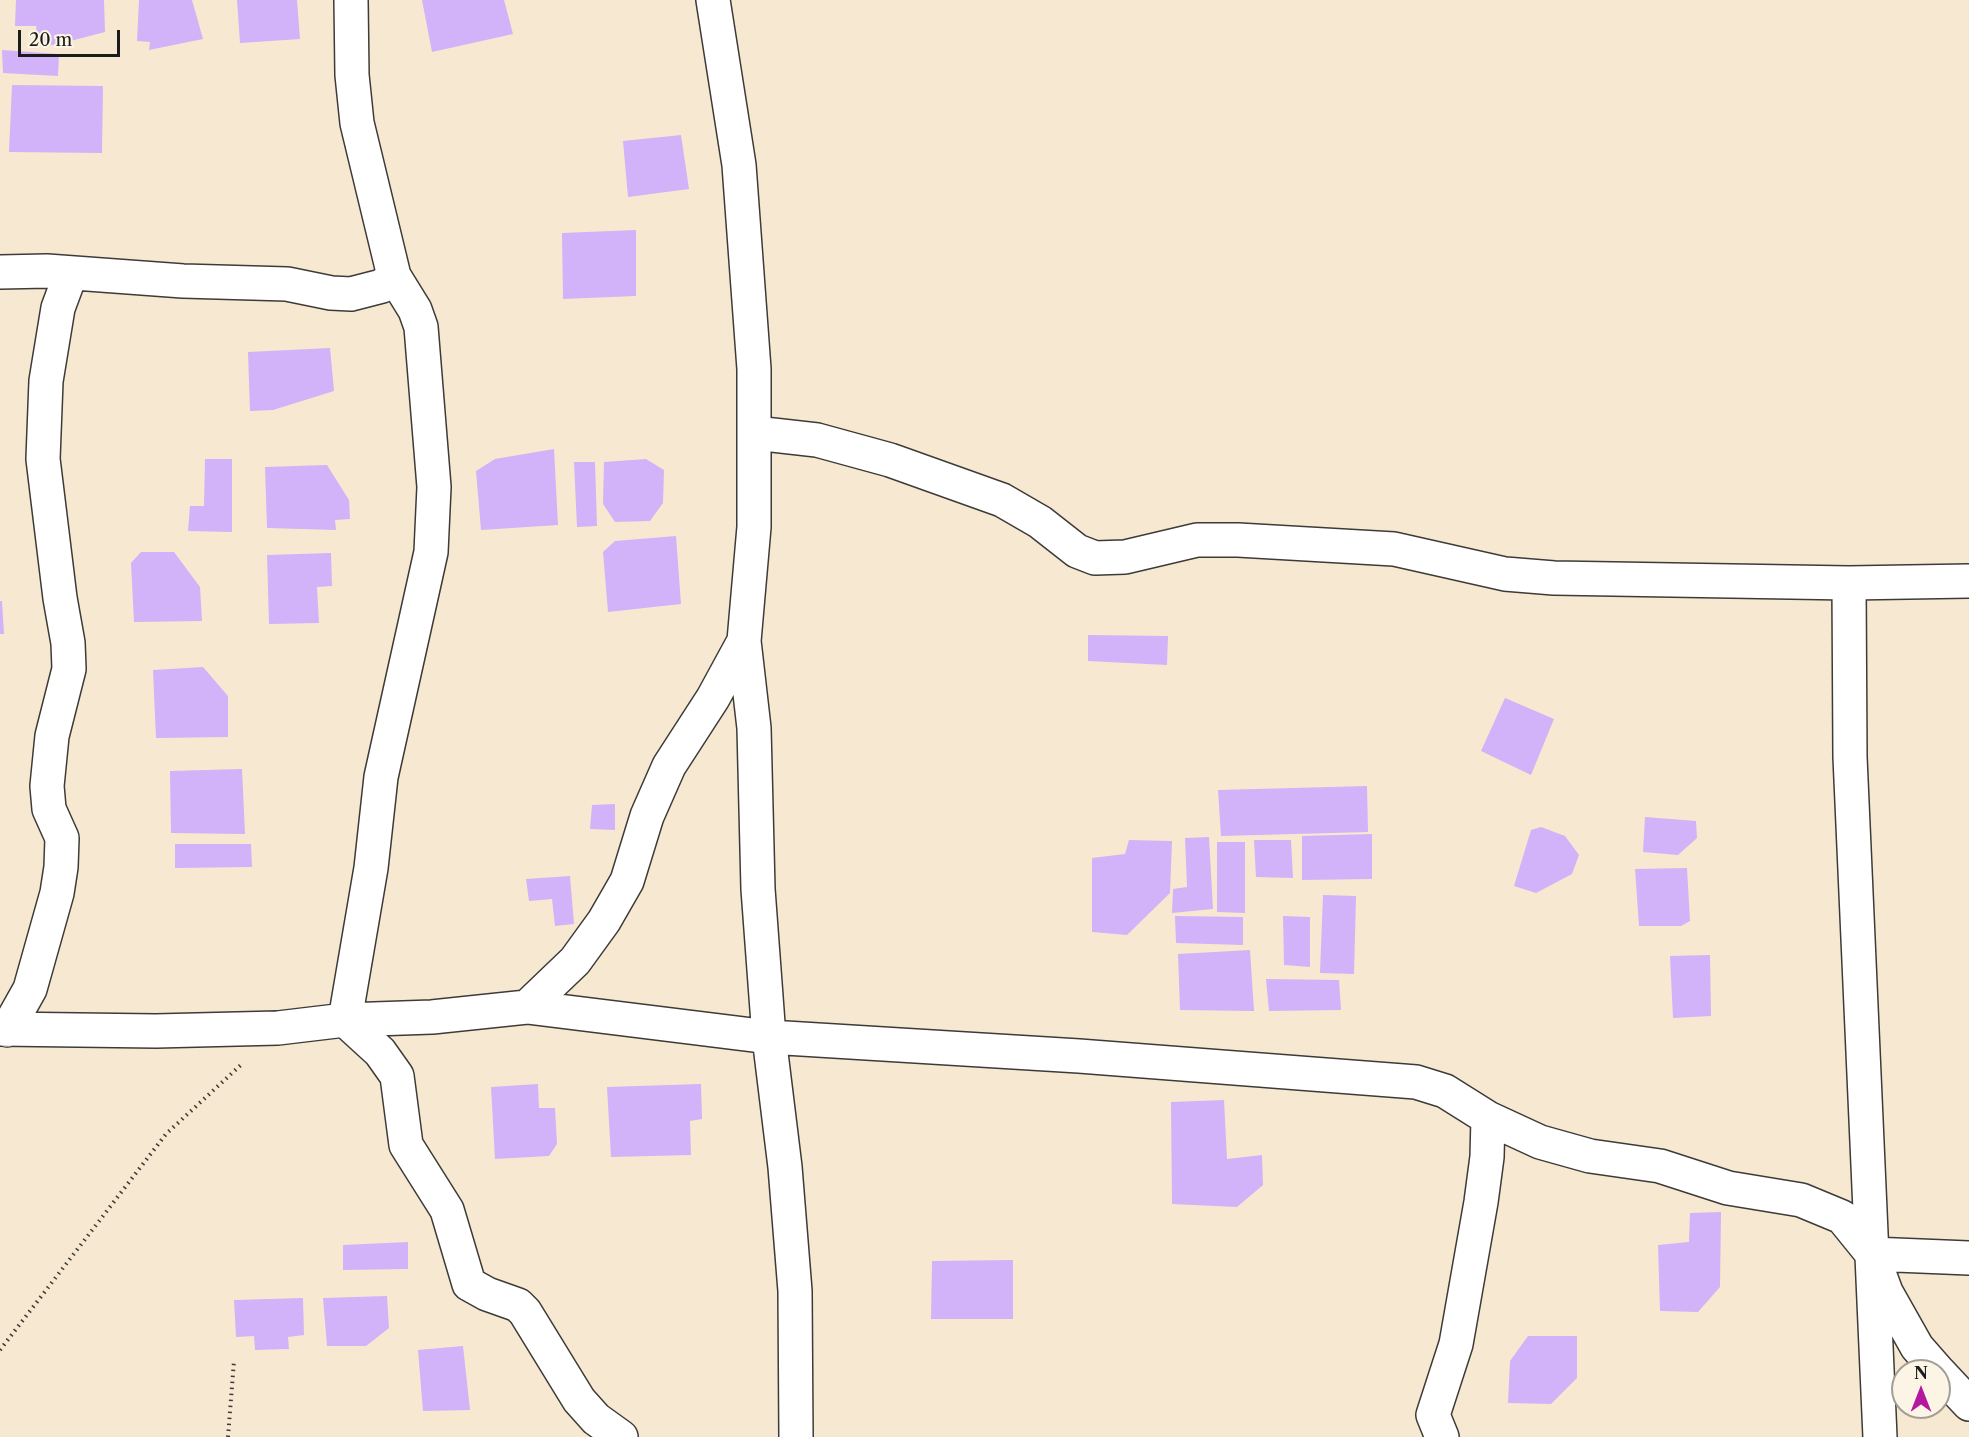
<!DOCTYPE html>
<html>
<head>
<meta charset="utf-8">
<style>
  body { margin:0 }
  #map { position:relative; width:1969px; height:1437px; overflow:hidden; background:#f7e9d1; font-family:"Libre Caslon Text",serif }
  canvas { display:block }
  .north { position:absolute; left:1891px; top:1359px; width:60px; height:60px; box-sizing:border-box; background:#fcf5e5; border:2px solid #a29e95; border-radius:50%; rotate:0deg; font-size:16px; font-weight:700; line-height:24px; text-align:center; color:#1c1c1c }
  .north::after { content:''; display:block; margin:auto; width:21px; height:27px; background:#b5179e; clip-path:polygon(50% 0,100% 100%,50% 72%,0 100%) }
  .scale { position:absolute; left:18px; top:30px; width:102px; height:27px; box-sizing:border-box; border:3px solid #1c1c1c; border-top:0; padding-left:8px; font-size:18px; line-height:21px; white-space:nowrap; color:#1c1c1c; -webkit-text-stroke:4px #fcf5e5; paint-order:stroke }
</style>
</head>
<body>
<div id="map">
<canvas width="1969" height="1437"></canvas>
<div class="north">N</div>
<div class="scale">20 m</div>
</div>
<script>
const ctx = document.querySelector('canvas').getContext('2d');
ctx.lineJoin = 'round';
function fillPath(path, color) {
  ctx.fillStyle = color;
  ctx.fill(path, 'evenodd');
}
function toPath(rows) {
  const path = new Path2D();
  for (const r of rows) {
    path.moveTo(r[0], r[1]);
    for (let i = 2; i < r.length; i += 2) path.lineTo(r[i], r[i + 1]);
  }
  return path;
}
function stroke(path, color, width, dash) {
  ctx.strokeStyle = color;
  ctx.lineWidth = width;
  ctx.lineCap = dash ? 'butt' : 'round';
  ctx.setLineDash(dash || []);
  ctx.stroke(path);
}
const building = toPath([
  [16,0,104,0,105,32,55,45,38,44,36,26,15,26],
  [139,0,192,0,203,39,149,50,150,42,137,41],
  [237,0,297,0,300,39,240,43],
  [422,0,504,0,513,34,432,52],
  [2,50,59,54,58,76,3,73],
  [12,85,103,86,102,153,9,152],
  [681,135,689,189,628,197,623,141],
  [636,230,636,296,563,299,562,233],
  [330,348,334,391,273,410,250,411,248,352],
  [554,449,558,525,481,530,476,471,495,459],
  [205,459,232,459,232,532,188,531,190,506,204,506],
  [646,459,664,470,663,503,650,521,615,522,603,504,604,462],
  [574,462,595,462,597,526,577,527],
  [327,465,349,500,350,519,335,520,336,530,267,528,265,467],
  [676,536,681,604,608,612,603,552,615,541],
  [141,552,174,552,200,587,202,621,134,622,131,563],
  [331,553,332,586,317,587,319,623,269,624,267,555],
  [0,601,2,601,4,634,0,634],
  [1088,635,1168,636,1167,665,1088,661],
  [203,667,228,696,228,737,156,738,153,670],
  [1505,698,1554,719,1531,775,1481,751],
  [242,769,245,834,171,833,170,771],
  [1367,786,1368,832,1221,836,1218,790],
  [615,804,615,830,590,829,592,805],
  [1645,817,1696,821,1697,838,1678,855,1643,852],
  [1541,827,1565,836,1579,855,1572,874,1536,893,1514,886,1531,830],
  [1372,834,1372,879,1302,880,1302,836],
  [1209,837,1213,909,1172,913,1173,889,1187,887,1185,838],
  [1129,840,1172,841,1170,893,1127,935,1092,932,1092,858,1125,854],
  [1254,840,1291,840,1293,878,1256,877],
  [1217,842,1245,842,1245,913,1217,912],
  [175,844,251,844,252,867,175,868],
  [1687,868,1690,921,1681,926,1639,926,1635,869],
  [570,876,574,924,555,926,552,899,529,901,526,879],
  [1323,895,1356,896,1354,974,1320,973],
  [1175,916,1243,917,1243,945,1176,943],
  [1283,916,1310,917,1310,967,1284,965],
  [1250,950,1254,1011,1180,1010,1178,954],
  [1710,955,1711,1016,1673,1018,1670,956],
  [1266,979,1339,980,1341,1010,1269,1011],
  [538,1084,539,1108,555,1108,557,1144,549,1156,495,1159,491,1087],
  [701,1084,702,1119,690,1121,691,1155,611,1157,607,1087],
  [1224,1100,1227,1159,1262,1155,1263,1185,1237,1207,1172,1204,1171,1102],
  [1721,1212,1720,1287,1698,1312,1660,1311,1658,1245,1689,1242,1690,1213],
  [408,1242,408,1269,343,1270,343,1245],
  [1013,1260,1013,1319,931,1319,932,1261],
  [387,1296,389,1328,366,1346,327,1346,323,1298],
  [303,1298,304,1335,288,1337,289,1349,255,1350,254,1336,236,1337,234,1300],
  [1528,1336,1577,1336,1577,1378,1551,1404,1508,1403,1510,1361],
  [463,1346,470,1410,423,1411,418,1350]
]);
const path = toPath([
  [0,1350,166,1134,243,1063],
  [228,1437,234,1361]
]);
const minor = toPath([
  [351,0,352,75,357,123,394,276,415,310,421,327,434,487,431,552,381,777,371,868,345,1020,380,1052,397,1076,406,1145,447,1210,469,1284,487,1294,518,1305,525,1312,579,1400,596,1419,621,1437],
  [713,0,739,165,754,369,754,527,744,641,754,728,758,889,769,1037,785,1167,795,1291,796,1437],
  [0,272,47,271,183,281,287,284,331,293,351,294,382,286,394,276],
  [755,433,817,440,890,460,1002,500,1040,522,1077,551,1095,558,1125,557,1197,540,1238,540,1394,549,1505,574,1554,578,1849,583,1969,581],
  [1849,583,1850,757,1880,1437],
  [527,1007,575,961,604,921,627,881,647,816,669,766,713,698,744,641],
  [0,1029,156,1031,278,1028,345,1020,432,1017,527,1007,769,1037,1079,1056,1416,1082,1445,1091,1488,1118,1540,1142,1590,1156,1660,1166,1728,1188,1801,1200,1842,1217,1872,1254,1886,1292,1917,1347,1938,1371],
  [7,1030,30,989,57,893,61,867,62,838,49,809,47,786,52,736,69,669,68,643,60,598,43,459,46,381,58,308,71,273],
  [1872,1254,1969,1258],
  [1939,1372,1969,1404],
  [1442,1437,1433,1415,1456,1344,1481,1202,1487,1157,1488,1118]
]);
fillPath(building, '#d2b2f8');
stroke(minor, '#3d3b37', 36);
stroke(path, '#3d3b37', 4, [1.5, 4.5]);
stroke(minor, '#fff', 33);
</script>
</body>
</html>
